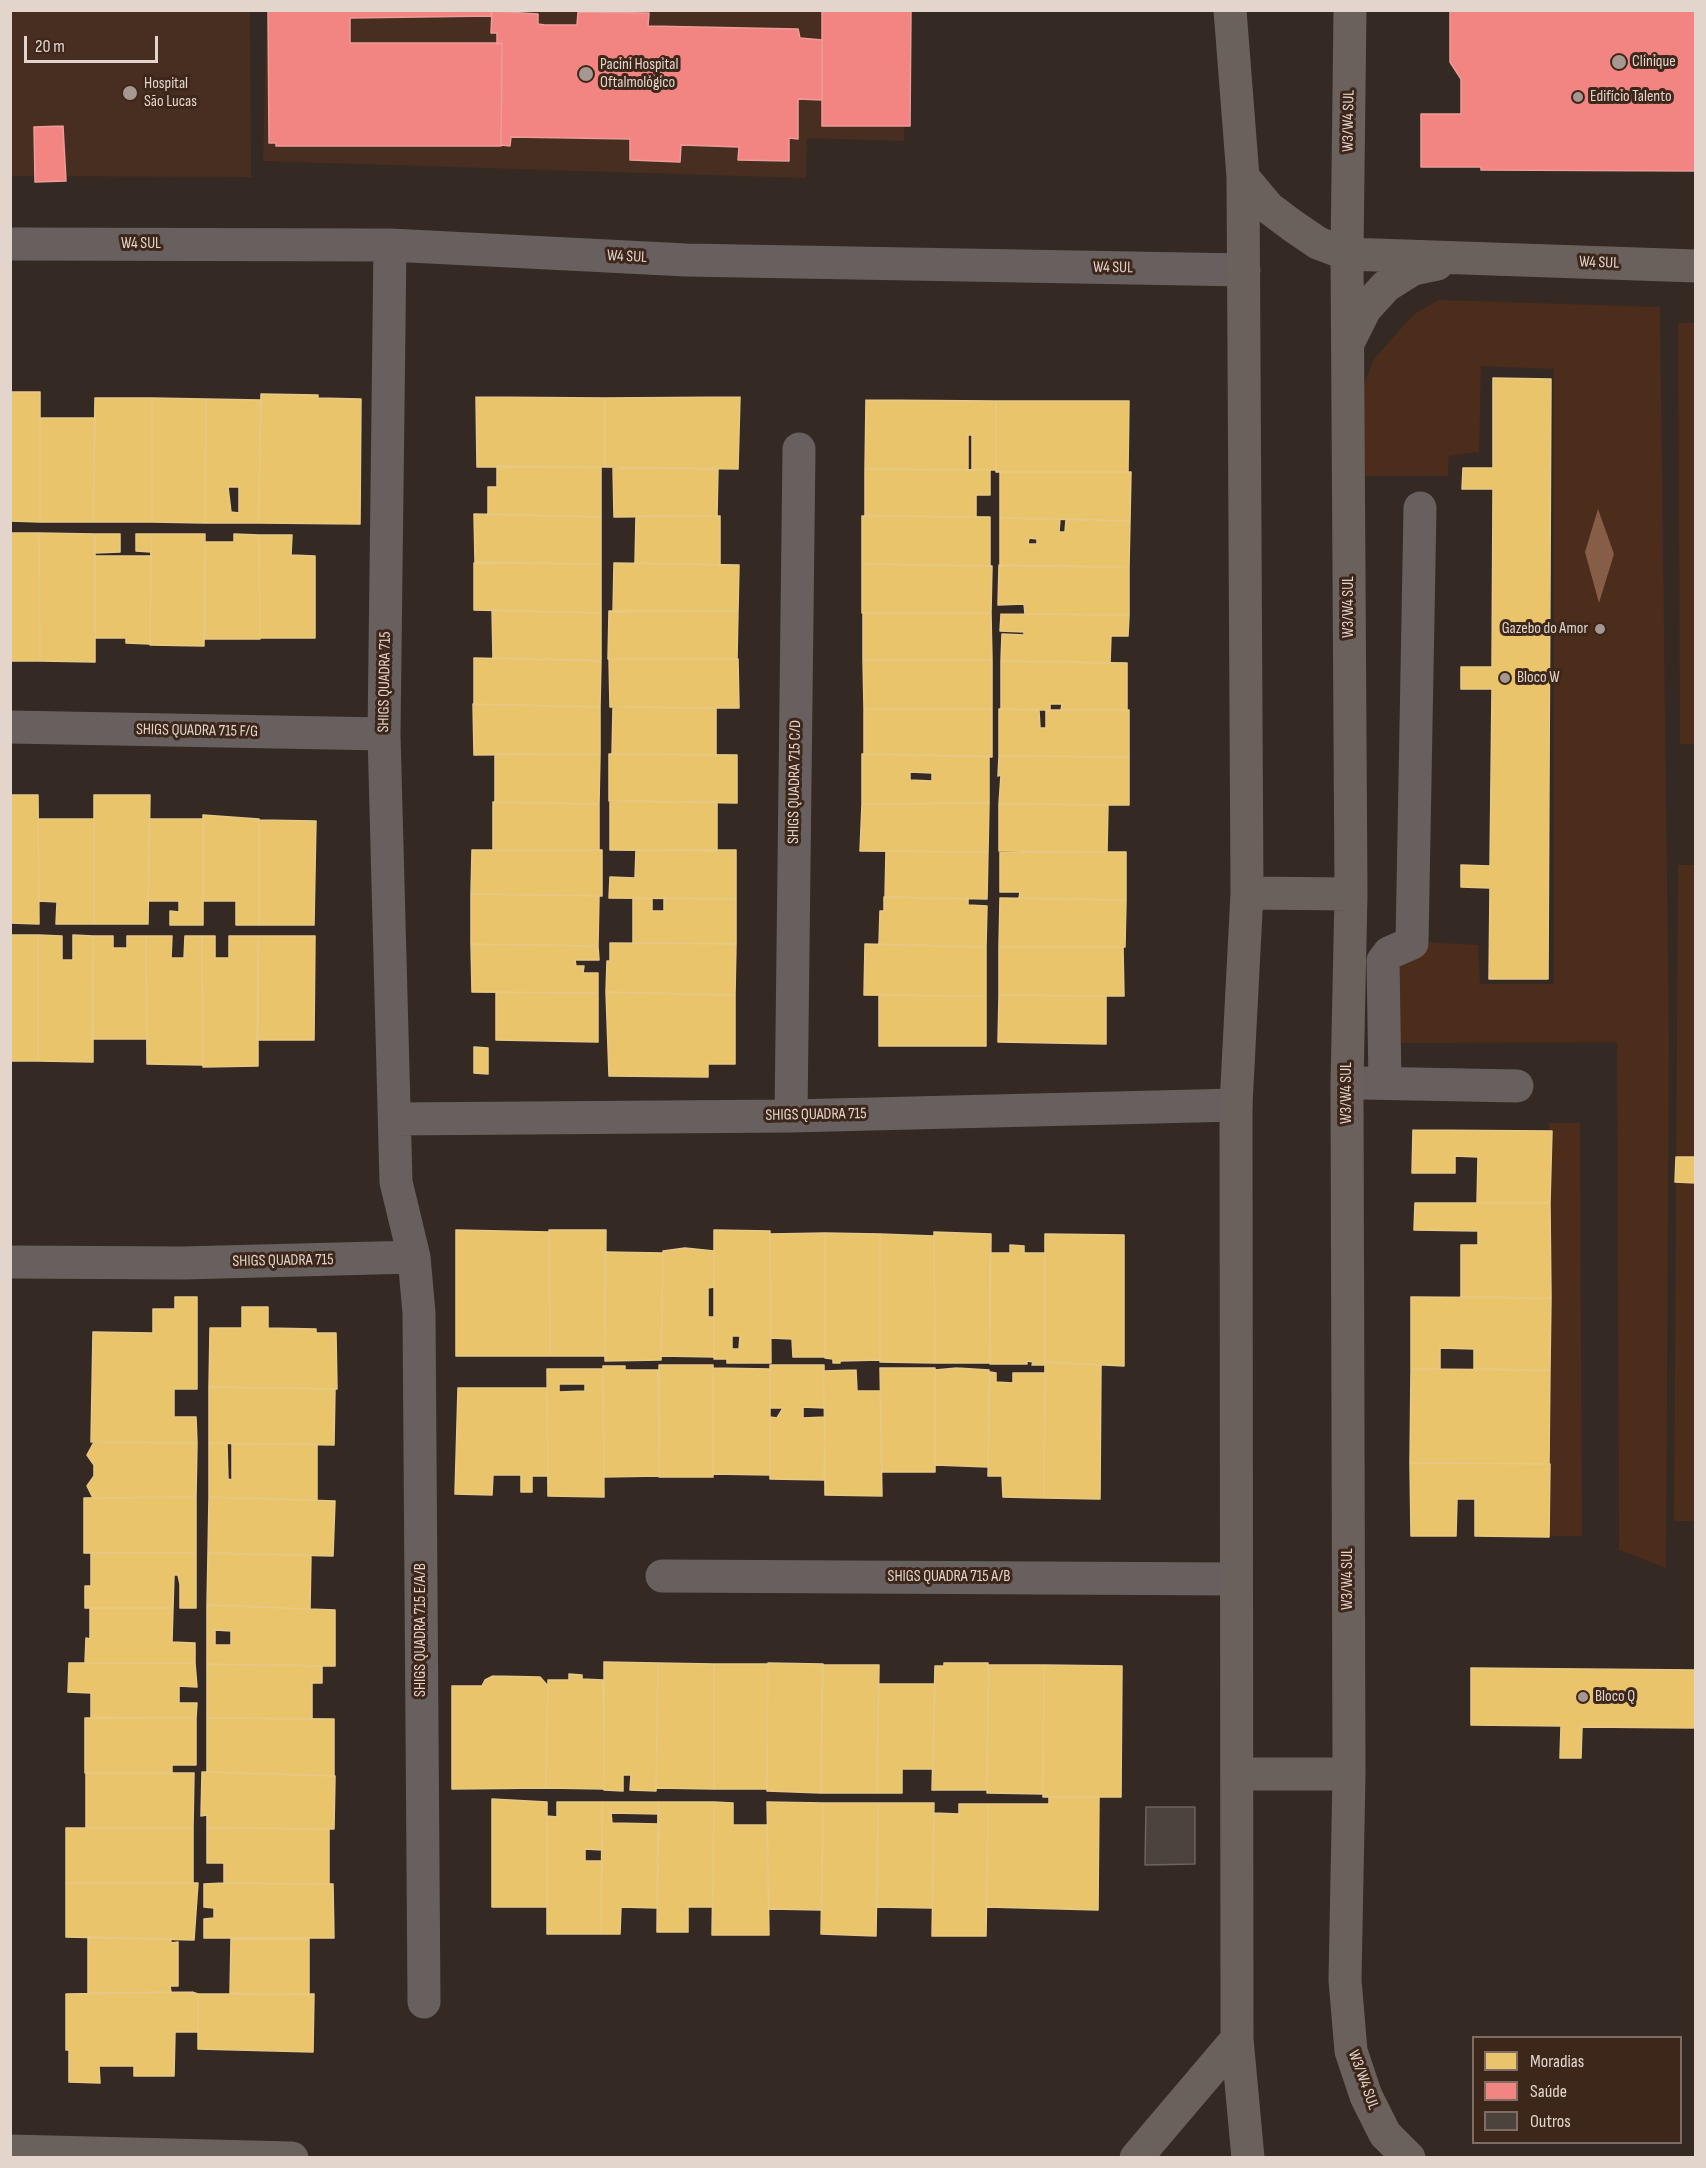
<!DOCTYPE html>
<html>
<head>
<meta charset="utf-8">
<style>
  body { margin:0 }
  #map { position:relative; width:1706px; height:2168px; overflow:hidden; background:#352923; font-family:"Sofia Sans Condensed",sans-serif }
  canvas { display:block }
  .frame { position:absolute; inset:0; border:12px solid #e3d4cc; pointer-events:none }
  .legend { position:absolute; left:1472px; top:2036px; width:210px; height:108px; box-sizing:border-box; background:#3d271b; border:2px solid #7f6c62; margin:0; padding:8px 10px; list-style:none; font-size:18px; color:#e3d4cc }
  .legend li { display:flex; align-items:center; gap:12px; height:30px }
  .legend b { width:30px; border:2px solid #7f6c62 }
  .scale { position:absolute; left:24px; top:36px; width:134px; height:27px; box-sizing:border-box; border:3px solid #e3d4cc; border-top:0; padding-left:8px; font-size:18px; line-height:21px; white-space:nowrap; color:#e3d4cc; -webkit-text-stroke:4px #3d271b; paint-order:stroke }
</style>
</head>
<body>
<div id="map">
<canvas width="1706" height="2168"></canvas>
<div class="frame"></div>
<ul class="legend">
<li><b style="height:16px;background:#e9c46a"></b>Moradias</li>
<li><b style="height:16px;background:#f28482"></b>Saúde</li>
<li><b style="height:16px;background:#4d433d"></b>Outros</li>
</ul>
<div class="scale">20 m</div>
</div>
<script>
const ctx = document.querySelector('canvas').getContext('2d');
ctx.lineJoin = 'round';
function fillPath(path, color) {
  ctx.fillStyle = color;
  ctx.fill(path, 'evenodd');
}
function toPath(rows) {
  const path = new Path2D();
  for (const r of rows) {
    path.moveTo(r[0], r[1]);
    for (let i = 2; i < r.length; i += 2) path.lineTo(r[i], r[i + 1]);
  }
  return path;
}
function stroke(path, color, width, dash) {
  ctx.strokeStyle = color;
  ctx.lineWidth = width;
  ctx.lineCap = dash ? 'butt' : 'round';
  ctx.setLineDash(dash || []);
  ctx.stroke(path);
}
function write(font, color, halo, rows, align = 'center') {
  ctx.font = font + ' "Sofia Sans Condensed",sans-serif';
  ctx.lineWidth = 6;
  ctx.setLineDash([]);
  ctx.textBaseline = 'middle';
  ctx.strokeStyle = halo;
  ctx.fillStyle = color;
  for (const [text, x, y, turn = 0] of rows) {
    ctx.save();
    ctx.translate(x, y);
    ctx.rotate((+turn || 0) * Math.PI / 180);
    ctx.textAlign = isNaN(turn) ? turn : align;
    if (halo) ctx.strokeText(text, 0, 0);
    ctx.fillText(text, 0, 0);
    ctx.restore();
  }
}
const built = toPath([
  [11,11,250,11,251,177,11,176],
  [267,11,907,11,904,141,807,138,806,178,263,161]
]);
const green = toPath([
  [1439,300,1660,307,1669,1039,1666,1568,1619,1550,1617,1042,1393,1043,1388,940,1478,945,1480,984,1554,984,1554,369,1481,366,1479,452,1449,456,1448,476,1356,476,1361,392,1374,359,1414,314],
  [1678,323,1696,323,1695,744,1680,744],
  [1678,865,1695,865,1695,1521,1674,1521],
  [1549,1123,1580,1123,1582,1536,1546,1536]
]);
const water = toPath([
  [1598,509,1614,554,1599,603,1585,552]
]);
const homes = toPath([
  [1493,378,1551,379,1548,979,1489,979,1490,888,1461,887,1461,865,1490,866,1492,689,1461,689,1461,667,1492,667,1493,489,1462,489,1463,468,1493,468,1493,378],
  [10,392,40,392,40,522,10,521,10,392],
  [261,394,318,395,318,398,361,399,360,524,259,523,261,394],
  [476,397,605,398,605,467,477,467,476,397],
  [740,397,738,469,605,467,605,398,740,397],
  [95,398,152,398,152,522,93,522,95,398],
  [152,398,206,399,205,523,152,522,152,398],
  [206,399,260,400,259,523,205,523,206,399],
  [228,487,239,487,239,513,231,512,228,487],
  [866,400,996,401,996,470,972,470,972,435,968,435,968,470,865,469,866,400],
  [996,401,1129,401,1128,472,996,472,996,401],
  [40,418,95,418,93,522,40,522,40,418],
  [497,466,601,467,601,517,488,514,488,487,497,487,497,466],
  [613,468,718,469,717,516,614,517,613,468],
  [865,469,990,470,990,495,976,495,976,517,865,516,865,469],
  [1000,472,1131,472,1130,521,1000,518,1000,472],
  [474,514,601,517,601,564,475,562,474,514],
  [636,516,720,516,720,565,635,563,636,516],
  [862,516,990,517,990,566,862,564,862,516],
  [1000,518,1060,519,1059,532,1065,532,1066,519,1130,521,1129,567,1000,566,1000,518],
  [1029,538,1037,539,1037,544,1028,544,1029,538],
  [10,533,39,533,40,661,10,661,10,533],
  [39,533,95,534,95,662,40,661,39,533],
  [95,534,120,534,120,552,95,553,95,534],
  [136,534,151,534,151,552,136,551,136,534],
  [151,534,205,534,204,646,150,645,151,534],
  [234,534,259,535,260,639,205,639,205,542,234,542,234,534],
  [259,535,292,535,291,555,315,556,315,638,260,638,259,535],
  [95,556,151,556,150,644,126,643,126,638,95,638,95,556],
  [474,563,601,564,601,613,474,610,474,563],
  [614,563,739,565,738,611,613,612,614,563],
  [862,564,992,566,991,613,862,613,862,564],
  [999,565,1129,567,1129,615,1025,614,1024,604,998,605,999,565],
  [492,610,601,613,601,660,493,658,492,610],
  [609,611,738,611,737,659,608,659,609,611],
  [863,613,991,613,992,660,863,660,863,613],
  [1001,614,1129,615,1128,636,1111,636,1110,663,1001,661,1002,634,1024,635,1024,632,1000,631,1001,614],
  [474,658,601,661,600,707,474,704,474,658],
  [609,659,738,659,739,708,610,707,609,659],
  [863,660,992,660,992,709,864,709,863,660],
  [1001,661,1127,663,1127,710,1061,710,1062,704,1050,704,1050,709,1046,710,1001,709,1001,661],
  [473,704,600,707,600,754,474,755,473,704],
  [613,707,716,708,716,755,612,754,613,707],
  [864,709,992,709,992,757,864,754,864,709],
  [999,709,1039,710,1040,728,1046,728,1046,710,1129,710,1129,757,999,756,999,709],
  [495,754,600,754,599,804,495,802,495,754],
  [609,754,737,755,737,803,609,801,609,754],
  [862,754,989,756,989,803,862,804,862,754],
  [910,772,932,773,932,781,910,780,910,772],
  [999,756,1129,757,1129,805,999,804,1001,775,998,776,999,756],
  [10,795,38,795,39,924,10,923,10,795],
  [94,795,150,795,148,924,94,924,94,795],
  [610,801,717,802,717,851,610,850,610,801],
  [493,802,599,804,599,850,493,850,493,802],
  [966,803,989,803,988,852,860,851,862,804,966,803],
  [999,804,1108,805,1107,852,999,851,999,804],
  [203,815,259,819,259,925,236,925,236,901,203,901,203,815],
  [38,819,94,819,94,924,56,924,57,902,39,901,38,819],
  [149,819,203,819,203,925,170,925,170,911,179,912,179,901,148,901,149,819],
  [259,820,316,821,314,925,259,925,259,820],
  [472,850,602,850,602,896,471,894,472,850],
  [636,850,736,850,736,899,609,898,610,877,635,878,636,850],
  [886,851,988,852,987,899,885,897,886,851],
  [1000,852,1126,852,1126,900,1019,898,1020,892,1000,892,1000,852],
  [471,894,599,896,598,946,471,944,471,894],
  [884,897,968,899,968,905,987,906,986,947,879,944,880,911,884,911,884,897],
  [633,898,652,898,652,911,664,911,664,898,736,899,736,944,633,943,633,898],
  [1000,898,1126,900,1125,947,999,947,1000,898],
  [10,935,38,935,38,1061,10,1061,10,935],
  [38,935,62,936,62,960,73,960,73,935,93,936,93,1062,38,1061,38,935],
  [93,936,113,936,113,948,127,948,127,936,146,936,147,1039,92,1039,93,936],
  [146,936,172,936,171,958,184,958,185,936,202,936,203,1065,147,1064,146,936],
  [202,936,215,936,215,958,229,958,229,936,258,936,258,1066,203,1067,202,936],
  [258,936,315,936,314,1040,257,1040,258,936],
  [610,943,736,944,735,995,606,992,607,961,610,961,610,943],
  [471,944,598,946,599,960,575,960,576,966,584,966,583,973,598,973,598,993,472,992,471,944],
  [865,944,986,947,986,996,864,995,865,944],
  [999,947,1123,947,1124,996,999,995,999,947],
  [496,992,598,993,598,1042,496,1040,496,992],
  [606,992,735,995,735,1064,708,1064,708,1077,609,1076,606,992],
  [879,995,986,996,986,1046,879,1046,879,995],
  [999,995,1106,996,1106,1044,998,1042,999,995],
  [474,1047,488,1048,488,1074,474,1073,474,1047],
  [1413,1130,1552,1131,1550,1203,1477,1203,1478,1157,1455,1156,1455,1173,1412,1173,1413,1130],
  [1676,1157,1696,1157,1696,1183,1675,1182,1676,1157],
  [1415,1203,1550,1203,1551,1298,1461,1297,1461,1245,1478,1245,1478,1231,1414,1230,1415,1203],
  [456,1230,549,1232,550,1356,456,1356,456,1230],
  [549,1230,606,1230,605,1356,550,1356,549,1230],
  [714,1230,770,1231,771,1363,727,1363,727,1359,714,1359,714,1230],
  [732,1336,740,1336,739,1349,732,1349,732,1336],
  [934,1232,991,1234,990,1363,935,1363,934,1232],
  [825,1233,880,1234,880,1360,840,1361,840,1363,833,1363,833,1359,825,1358,825,1233],
  [825,1233,825,1357,793,1357,792,1339,771,1338,770,1234,825,1233],
  [880,1234,934,1236,935,1363,880,1362,880,1234],
  [1045,1234,1124,1235,1124,1366,1045,1362,1045,1234],
  [1010,1245,1024,1246,1024,1253,1045,1253,1045,1365,1032,1365,1033,1362,1027,1361,1027,1364,990,1364,990,1253,1010,1253,1010,1245],
  [685,1248,714,1251,714,1287,708,1288,708,1317,714,1317,714,1357,661,1356,663,1251,685,1248],
  [605,1252,663,1253,661,1360,605,1361,605,1252],
  [175,1297,197,1297,197,1389,174,1389,174,1417,196,1417,197,1443,91,1442,93,1332,153,1333,153,1309,175,1309,175,1297],
  [1411,1297,1551,1298,1550,1370,1474,1369,1474,1349,1440,1348,1440,1369,1411,1369,1411,1297],
  [242,1307,268,1307,268,1328,316,1329,316,1333,336,1333,337,1389,209,1387,210,1328,242,1328,242,1307],
  [1045,1362,1101,1365,1100,1499,1044,1498,1045,1362],
  [659,1365,713,1365,713,1477,659,1477,659,1365],
  [770,1365,824,1365,824,1408,803,1407,803,1418,825,1417,824,1480,770,1479,770,1417,777,1418,783,1408,770,1408,770,1365],
  [603,1366,625,1366,625,1370,658,1370,659,1476,604,1477,603,1366],
  [713,1368,770,1369,770,1475,713,1474,713,1368],
  [880,1368,935,1368,935,1472,882,1472,880,1368],
  [957,1368,989,1370,988,1467,935,1465,935,1370,957,1368],
  [547,1369,603,1369,604,1497,548,1496,547,1369],
  [559,1384,585,1384,585,1391,559,1392,559,1384],
  [1411,1369,1550,1370,1549,1464,1410,1463,1411,1369],
  [856,1370,857,1391,880,1391,882,1496,825,1495,824,1371,856,1370],
  [990,1372,996,1373,996,1382,1013,1383,1013,1373,1045,1373,1044,1498,1003,1497,1002,1476,988,1476,990,1372],
  [209,1387,335,1389,334,1445,209,1443,209,1387],
  [458,1388,547,1388,548,1476,532,1476,532,1492,521,1492,521,1475,493,1475,492,1495,455,1494,458,1388],
  [94,1442,197,1443,196,1497,93,1498,87,1486,94,1476,94,1465,87,1455,94,1442],
  [209,1443,227,1444,228,1479,232,1480,232,1444,317,1444,317,1500,209,1497,209,1443],
  [1410,1463,1550,1464,1549,1537,1475,1536,1475,1499,1457,1499,1456,1536,1411,1536,1410,1463],
  [196,1497,196,1553,84,1553,84,1498,196,1497],
  [209,1497,335,1501,333,1556,208,1553,209,1497],
  [91,1553,196,1553,196,1608,180,1608,180,1584,178,1575,174,1575,173,1608,85,1608,85,1586,91,1586,91,1553],
  [208,1553,311,1555,310,1609,207,1605,208,1553],
  [207,1605,335,1610,335,1666,207,1664,207,1605],
  [215,1630,231,1631,231,1645,215,1645,215,1630],
  [90,1608,173,1608,172,1642,195,1643,195,1663,85,1663,86,1638,90,1639,90,1608],
  [604,1662,658,1663,656,1791,630,1790,631,1775,623,1775,623,1791,604,1790,604,1662],
  [69,1663,195,1663,197,1687,179,1686,179,1703,197,1703,196,1718,91,1717,91,1693,68,1692,69,1663],
  [658,1663,714,1664,714,1789,656,1788,658,1663],
  [768,1663,823,1664,821,1793,767,1791,768,1663],
  [944,1663,988,1663,987,1790,932,1790,935,1666,944,1666,944,1663],
  [207,1664,322,1666,322,1683,312,1683,312,1719,207,1718,207,1664],
  [714,1664,768,1664,767,1789,714,1789,714,1664],
  [822,1665,879,1665,877,1793,821,1793,822,1665],
  [989,1665,1044,1665,1043,1794,987,1793,989,1665],
  [1044,1665,1122,1666,1121,1797,1043,1797,1044,1665],
  [1471,1668,1696,1670,1696,1728,1582,1727,1581,1758,1560,1758,1561,1726,1471,1725,1471,1668],
  [569,1674,582,1675,582,1679,603,1680,604,1789,546,1788,548,1680,569,1680,569,1674],
  [493,1676,540,1677,548,1686,546,1788,452,1789,452,1686,482,1686,485,1680,493,1676],
  [878,1684,935,1684,933,1769,902,1769,902,1793,877,1793,878,1684],
  [85,1718,196,1718,196,1765,172,1765,172,1773,85,1773,85,1718],
  [207,1718,334,1719,334,1776,207,1772,207,1718],
  [202,1772,335,1776,334,1829,207,1828,207,1815,201,1816,202,1772],
  [86,1773,194,1773,193,1828,86,1828,86,1773],
  [1049,1797,1099,1797,1098,1910,987,1907,988,1804,1049,1804,1049,1797],
  [492,1799,547,1802,547,1907,492,1907,492,1799],
  [557,1802,602,1802,602,1850,585,1849,585,1861,602,1861,601,1934,547,1934,547,1816,557,1817,557,1802],
  [602,1802,658,1802,659,1814,611,1813,612,1823,659,1824,657,1908,621,1907,620,1934,601,1934,602,1802],
  [658,1802,714,1802,713,1907,688,1907,688,1932,657,1932,658,1802],
  [714,1802,733,1803,733,1825,767,1825,769,1935,712,1935,714,1802],
  [767,1802,823,1803,822,1910,769,1909,767,1802],
  [823,1803,878,1803,876,1936,821,1934,823,1803],
  [878,1803,934,1803,932,1908,877,1907,878,1803],
  [959,1804,988,1804,986,1936,932,1936,934,1813,959,1814,959,1804],
  [66,1828,193,1828,193,1883,66,1883,66,1828],
  [207,1828,329,1829,329,1884,224,1883,224,1863,207,1863,207,1828],
  [66,1883,198,1883,194,1940,66,1937,66,1883],
  [224,1883,333,1884,334,1938,204,1938,204,1919,214,1918,214,1908,204,1907,204,1884,224,1883],
  [88,1937,171,1939,171,1943,178,1942,178,1986,170,1986,171,1992,88,1993,88,1937],
  [231,1939,309,1939,309,1995,230,1993,231,1939],
  [192,1992,198,1994,198,2032,175,2032,174,2076,134,2076,134,2066,99,2066,100,2083,69,2082,69,2050,66,2050,66,1994,192,1992],
  [198,1994,314,1994,313,2052,198,2049,198,1994]
]);
const health = toPath([
  [268,10,491,10,491,16,350,18,350,43,502,43,501,146,276,146,276,143,269,143,268,10],
  [822,10,911,10,910,126,822,126,822,10],
  [1450,10,1696,10,1696,171,1481,170,1481,167,1421,167,1421,114,1461,114,1461,79,1450,62,1450,10],
  [492,11,538,14,538,24,545,25,577,25,578,12,649,13,648,26,798,29,800,38,822,40,822,100,798,99,798,139,789,138,789,161,738,160,739,147,681,145,680,162,630,160,630,139,511,137,510,146,501,145,502,43,497,44,497,33,491,33,492,11],
  [63,126,66,181,35,182,34,127,63,126]
]);
const building = toPath([
  [1146,1807,1195,1807,1195,1864,1145,1865,1146,1807]
]);
const minor = toPath([
  [10,244,390,245,686,260,1244,270],
  [390,245,384,734,396,1182,414,1257,419,1313,424,2002],
  [10,727,384,734],
  [1363,1083,1517,1086],
  [1385,1083,1383,961,1389,953,1412,943,1420,508],
  [791,1116,799,449],
  [395,1119,791,1116,1236,1105],
  [10,1262,183,1263,414,1257],
  [662,1576,1236,1579]
]);
const major = toPath([
  [1230,10,1243,177,1247,893,1236,1105,1237,2039,1248,2158],
  [1350,10,1347,254,1351,894,1347,1083,1349,1774,1345,1980,1351,2051,1366,2096,1385,2134,1409,2158],
  [1243,177,1269,208,1293,226,1318,243,1347,254,1696,266],
  [1348,343,1365,309,1386,286,1413,269,1437,264],
  [1247,893,1351,894],
  [1237,1774,1349,1774],
  [10,2151,292,2158],
  [1136,2158,1237,2039]
]);
const markers = [
  [1619,62,8,"#a69891"],
  [586,74,8,"#a69891"],
  [130,93,8,"#a69891"],
  [1578,97,6,"#a69891"],
  [1600,629,6,"#a69891"],
  [1505,678,6,"#a69891"],
  [1583,1697,6,"#a69891"]
];
const poiNames = [
  ["Clinique",1632,62],
  ["Pacini Hospital",600,65],
  ["Oftalmológico",600,83],
  ["Hospital",144,84],
  ["São Lucas",144,102],
  ["Edifício Talento",1590,97],
  ["Gazebo do Amor",1588,629,"right"],
  ["Bloco W",1517,678],
  ["Bloco Q",1595,1697]
];
const streetNames = [
  ["W3/W4 SUL",1349,121,-89],
  ["W4 SUL",141,244],
  ["W4 SUL",627,257,3],
  ["W4 SUL",1599,263,2],
  ["W4 SUL",1113,268,1],
  ["W3/W4 SUL",1349,607,-90],
  ["SHIGS QUADRA 715",385,682,-89],
  ["SHIGS QUADRA 715 F/G",197,731,1],
  ["SHIGS QUADRA 715 C/D",795,782,-89],
  ["W3/W4 SUL",1347,1093,-90],
  ["SHIGS QUADRA 715",816,1115,-1],
  ["SHIGS QUADRA 715",283,1261,-1],
  ["SHIGS QUADRA 715 A/B",949,1577],
  ["W3/W4 SUL",1348,1579,-90],
  ["SHIGS QUADRA 715 E/A/B",421,1630,-90],
  ["W3/W4 SUL",1363,2080,70]
];
fillPath(built, '#482e20');
fillPath(green, '#4c2c1a');
fillPath(water, '#865d47');
fillPath(homes, '#e9c46a');
stroke(homes, '#e7c987', 1.5);
fillPath(health, '#f28482');
stroke(health, '#ee9c98', 1.5);
fillPath(building, '#4d433d');
stroke(building, '#6e635e', 1.5);
stroke(minor, '#67605e', 33);
stroke(major, '#6a605c', 33);
for (const [x, y, r, color] of markers) {
  const dot = new Path2D();
  dot.arc(x, y, r, 0, 2 * Math.PI);
  ctx.fillStyle = color;
  ctx.fill(dot);
  stroke(dot, '#3d271b', 2);
}
write('16px', '#e3d4cc', '#3d271b', poiNames, 'left');
write('16px', '#e3d4cc', '#3d271b', streetNames);
</script>
</body>
</html>
